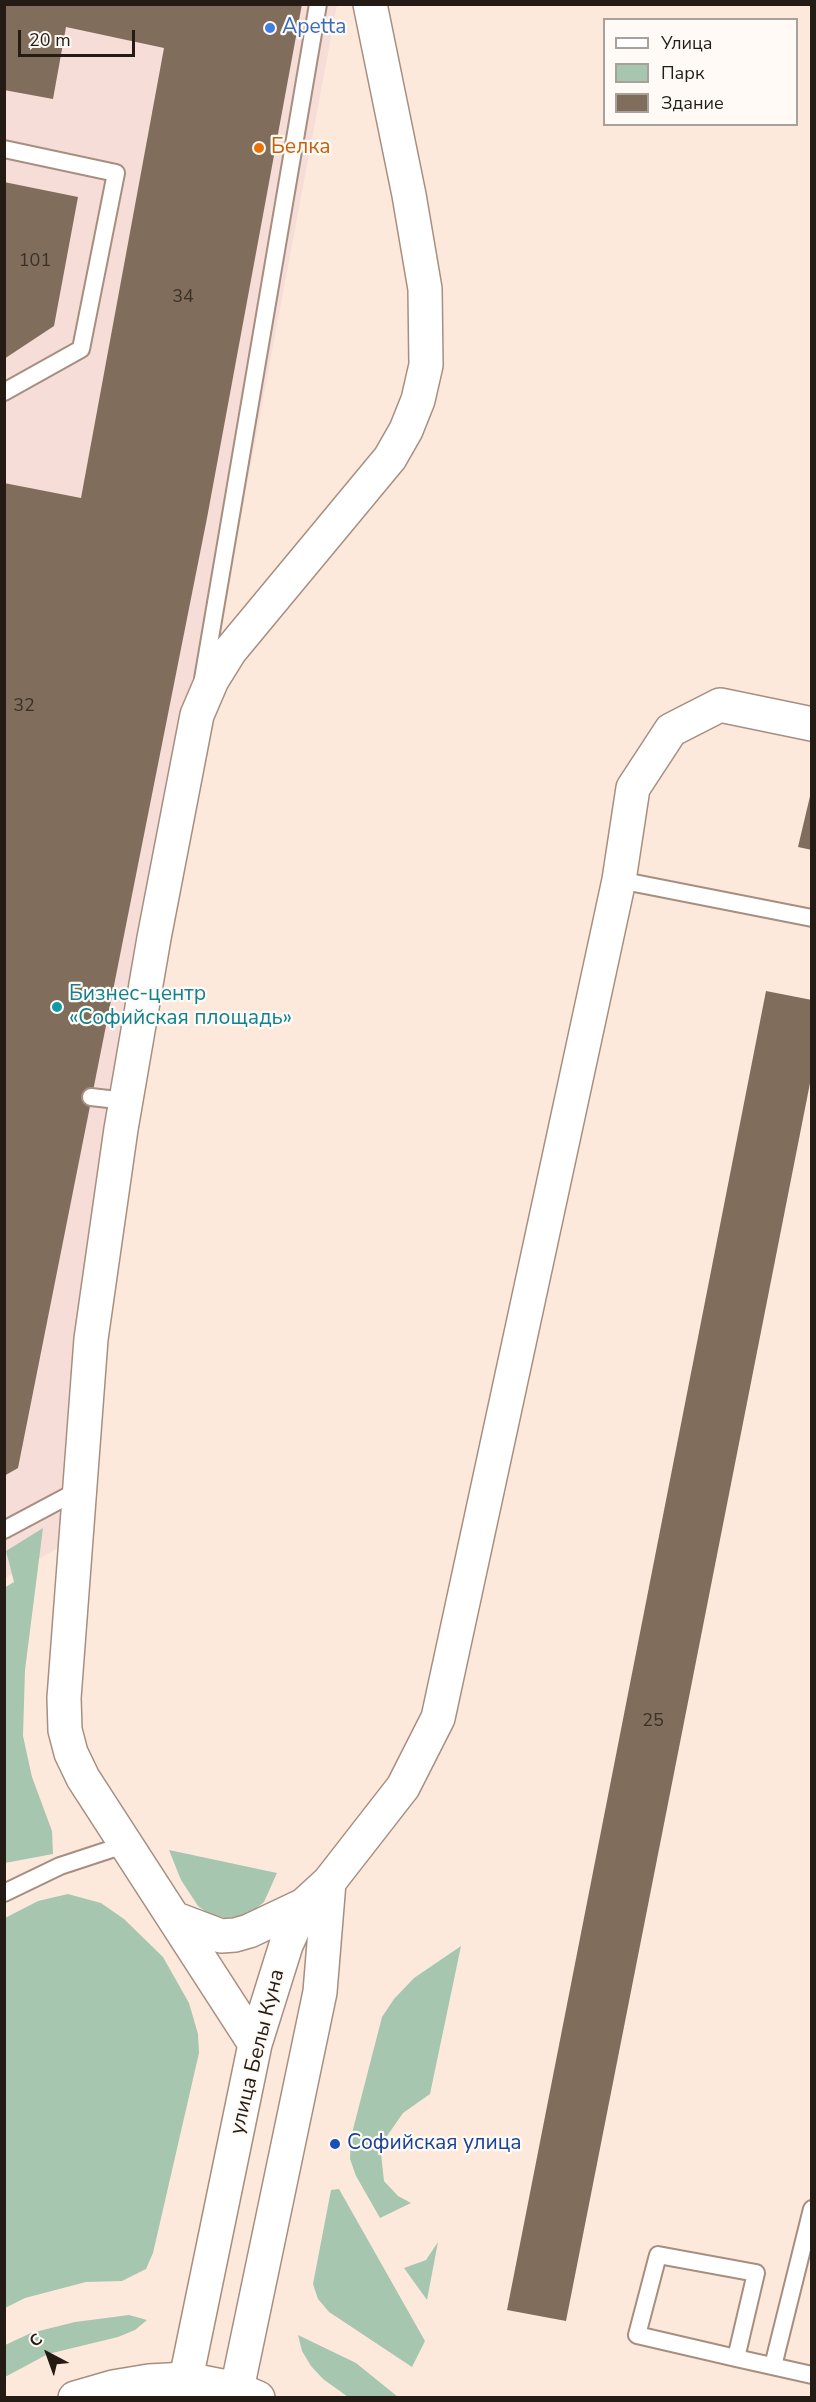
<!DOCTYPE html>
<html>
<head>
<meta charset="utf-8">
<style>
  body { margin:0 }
  #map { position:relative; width:816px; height:2402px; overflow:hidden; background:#fde9dc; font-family:"Nunito Sans",sans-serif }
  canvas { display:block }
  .frame { position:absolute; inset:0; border:6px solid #241b15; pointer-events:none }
  .legend { position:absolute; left:603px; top:18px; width:195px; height:108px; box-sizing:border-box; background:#fffaf6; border:2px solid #a7a19c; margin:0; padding:8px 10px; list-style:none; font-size:18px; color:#241b15 }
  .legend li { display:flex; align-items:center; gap:12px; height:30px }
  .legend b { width:30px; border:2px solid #a7a19c }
  .north { position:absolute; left:18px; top:2324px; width:60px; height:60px; -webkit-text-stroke:4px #fffaf6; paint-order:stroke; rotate:319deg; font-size:16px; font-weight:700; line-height:24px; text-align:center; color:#241b15 }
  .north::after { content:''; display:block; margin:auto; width:21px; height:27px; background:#241b15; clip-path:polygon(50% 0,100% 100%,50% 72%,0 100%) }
  .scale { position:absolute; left:18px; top:30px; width:117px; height:27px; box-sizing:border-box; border:3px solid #241b15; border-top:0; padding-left:8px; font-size:18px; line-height:21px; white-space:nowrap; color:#241b15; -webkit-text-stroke:4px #fffaf6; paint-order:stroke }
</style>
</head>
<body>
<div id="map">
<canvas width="816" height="2402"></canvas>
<div class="frame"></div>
<ul class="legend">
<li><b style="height:8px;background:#fff"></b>Улица</li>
<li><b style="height:16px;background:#a6c6b0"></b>Парк</li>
<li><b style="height:16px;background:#806d5b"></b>Здание</li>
</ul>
<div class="north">С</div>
<div class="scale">20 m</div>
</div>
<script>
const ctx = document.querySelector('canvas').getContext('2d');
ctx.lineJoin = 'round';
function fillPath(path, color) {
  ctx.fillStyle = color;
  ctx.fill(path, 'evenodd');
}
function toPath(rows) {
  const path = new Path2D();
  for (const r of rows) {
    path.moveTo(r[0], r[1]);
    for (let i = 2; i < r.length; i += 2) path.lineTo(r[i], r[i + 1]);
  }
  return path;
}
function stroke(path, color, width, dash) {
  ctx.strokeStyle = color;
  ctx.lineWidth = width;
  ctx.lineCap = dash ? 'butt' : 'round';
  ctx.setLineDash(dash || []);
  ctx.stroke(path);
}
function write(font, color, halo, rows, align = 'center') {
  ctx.font = font + ' "Nunito Sans",sans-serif';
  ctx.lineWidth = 4.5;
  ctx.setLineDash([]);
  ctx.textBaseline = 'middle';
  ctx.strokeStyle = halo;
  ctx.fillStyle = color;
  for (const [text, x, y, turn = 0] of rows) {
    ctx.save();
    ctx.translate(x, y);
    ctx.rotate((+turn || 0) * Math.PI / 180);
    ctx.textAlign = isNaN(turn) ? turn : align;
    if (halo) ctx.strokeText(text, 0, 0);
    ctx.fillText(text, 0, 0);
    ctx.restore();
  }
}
const commercial = toPath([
  [5,5,337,5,216,651,65,1544,5,1578]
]);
const green = toPath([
  [43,1528,25,1670,23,1736,32,1777,52,1831,53,1854,5,1863,4,1588,14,1582,6,1551],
  [169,1850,277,1873,264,1902,248,1915,225,1918,209,1914,198,1906,181,1880],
  [68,1894,101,1903,124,1919,163,1957,189,2003,198,2034,199,2053,153,2253,146,2269,122,2281,86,2282,25,2298,5,2308,5,1918,38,1901],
  [461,1946,430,2094,403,2113,385,2139,381,2154,384,2181,398,2196,411,2203,380,2218,356,2176,350,2159,351,2137,382,2017,394,1999,414,1978],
  [339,2189,425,2341,412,2367,329,2312,318,2299,313,2284,331,2190],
  [438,2242,427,2300,404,2268,426,2260],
  [129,2315,147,2320,135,2330,118,2337,48,2354,5,2377,5,2345,31,2333,75,2322],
  [298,2335,356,2363,398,2397,348,2397,323,2379,311,2366,302,2351]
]);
const building = toPath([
  [4,4,302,4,207,518,18,1468,4,1476,4,483,81,498,164,48,66,27,53,99,4,90],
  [4,182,78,197,54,326,4,359],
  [811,792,812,792,812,850,798,847],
  [766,991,812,1000,812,1073,566,2321,507,2310]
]);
const service = toPath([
  [4,149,116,173,81,349,4,392],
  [203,679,318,4],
  [619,880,812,918],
  [91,1097,126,1101],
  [4,1530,79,1490],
  [4,1893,60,1866,127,1844],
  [736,2358,756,2273,658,2255,637,2335,736,2358,812,2375],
  [773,2366,812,2209]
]);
const minor = toPath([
  [176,1919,221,1936,235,1935,249,1931,304,1905],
  [255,2044,83,1778,71,1753,65,1730,64,1698,91,1339,121,1129,154,938,197,715,212,680,230,651,390,458,406,430,418,400,426,365,425,289,409,195,370,4],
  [237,2389,320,1992,329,1882],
  [182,2398,255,2044,286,1945,304,1905,329,1882,403,1787,438,1718,619,880,633,788,671,730,720,705,812,724]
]);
const primary = toPath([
  [75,2398,113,2387,149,2381,186,2379,237,2389,258,2398]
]);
const markers = [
  [270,28,6,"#3f7fe0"],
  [259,148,6,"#e8710a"],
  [57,1007,6,"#0f9aa8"],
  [335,2144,6,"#1a4fb4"]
];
const numberNames = [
  ["101",35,262],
  ["34",183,298],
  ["32",24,707],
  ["25",653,1722]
];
const shopNames = [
  ["Apetta",282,28]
];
const foodNames = [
  ["Белка",271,148]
];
const cultureNames = [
  ["Бизнес-центр",69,995],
  ["«Софийская площадь»",69,1019]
];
const streetNames = [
  ["улица Белы Куна",258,2052,-76]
];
const transitNames = [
  ["Софийская улица",347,2144]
];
fillPath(commercial, '#f7ddd8');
fillPath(green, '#a6c6b0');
fillPath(building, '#806d5b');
stroke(service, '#a68f80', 20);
stroke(minor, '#a68f80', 36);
stroke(primary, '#a68f80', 36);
stroke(service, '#fff', 16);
stroke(minor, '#fff', 33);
stroke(primary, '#fff', 33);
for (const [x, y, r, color] of markers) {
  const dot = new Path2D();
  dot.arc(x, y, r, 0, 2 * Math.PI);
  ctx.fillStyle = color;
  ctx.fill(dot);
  stroke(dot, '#fffaf6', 2);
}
write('18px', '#3b3026', null, numberNames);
write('21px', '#366cbe', '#fffaf6', shopNames, 'left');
write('21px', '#c56008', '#fffaf6', foodNames, 'left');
write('21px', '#0d838f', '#fffaf6', cultureNames, 'left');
write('21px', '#241b15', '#fffaf6', streetNames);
write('21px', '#164399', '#fffaf6', transitNames, 'left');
</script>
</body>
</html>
